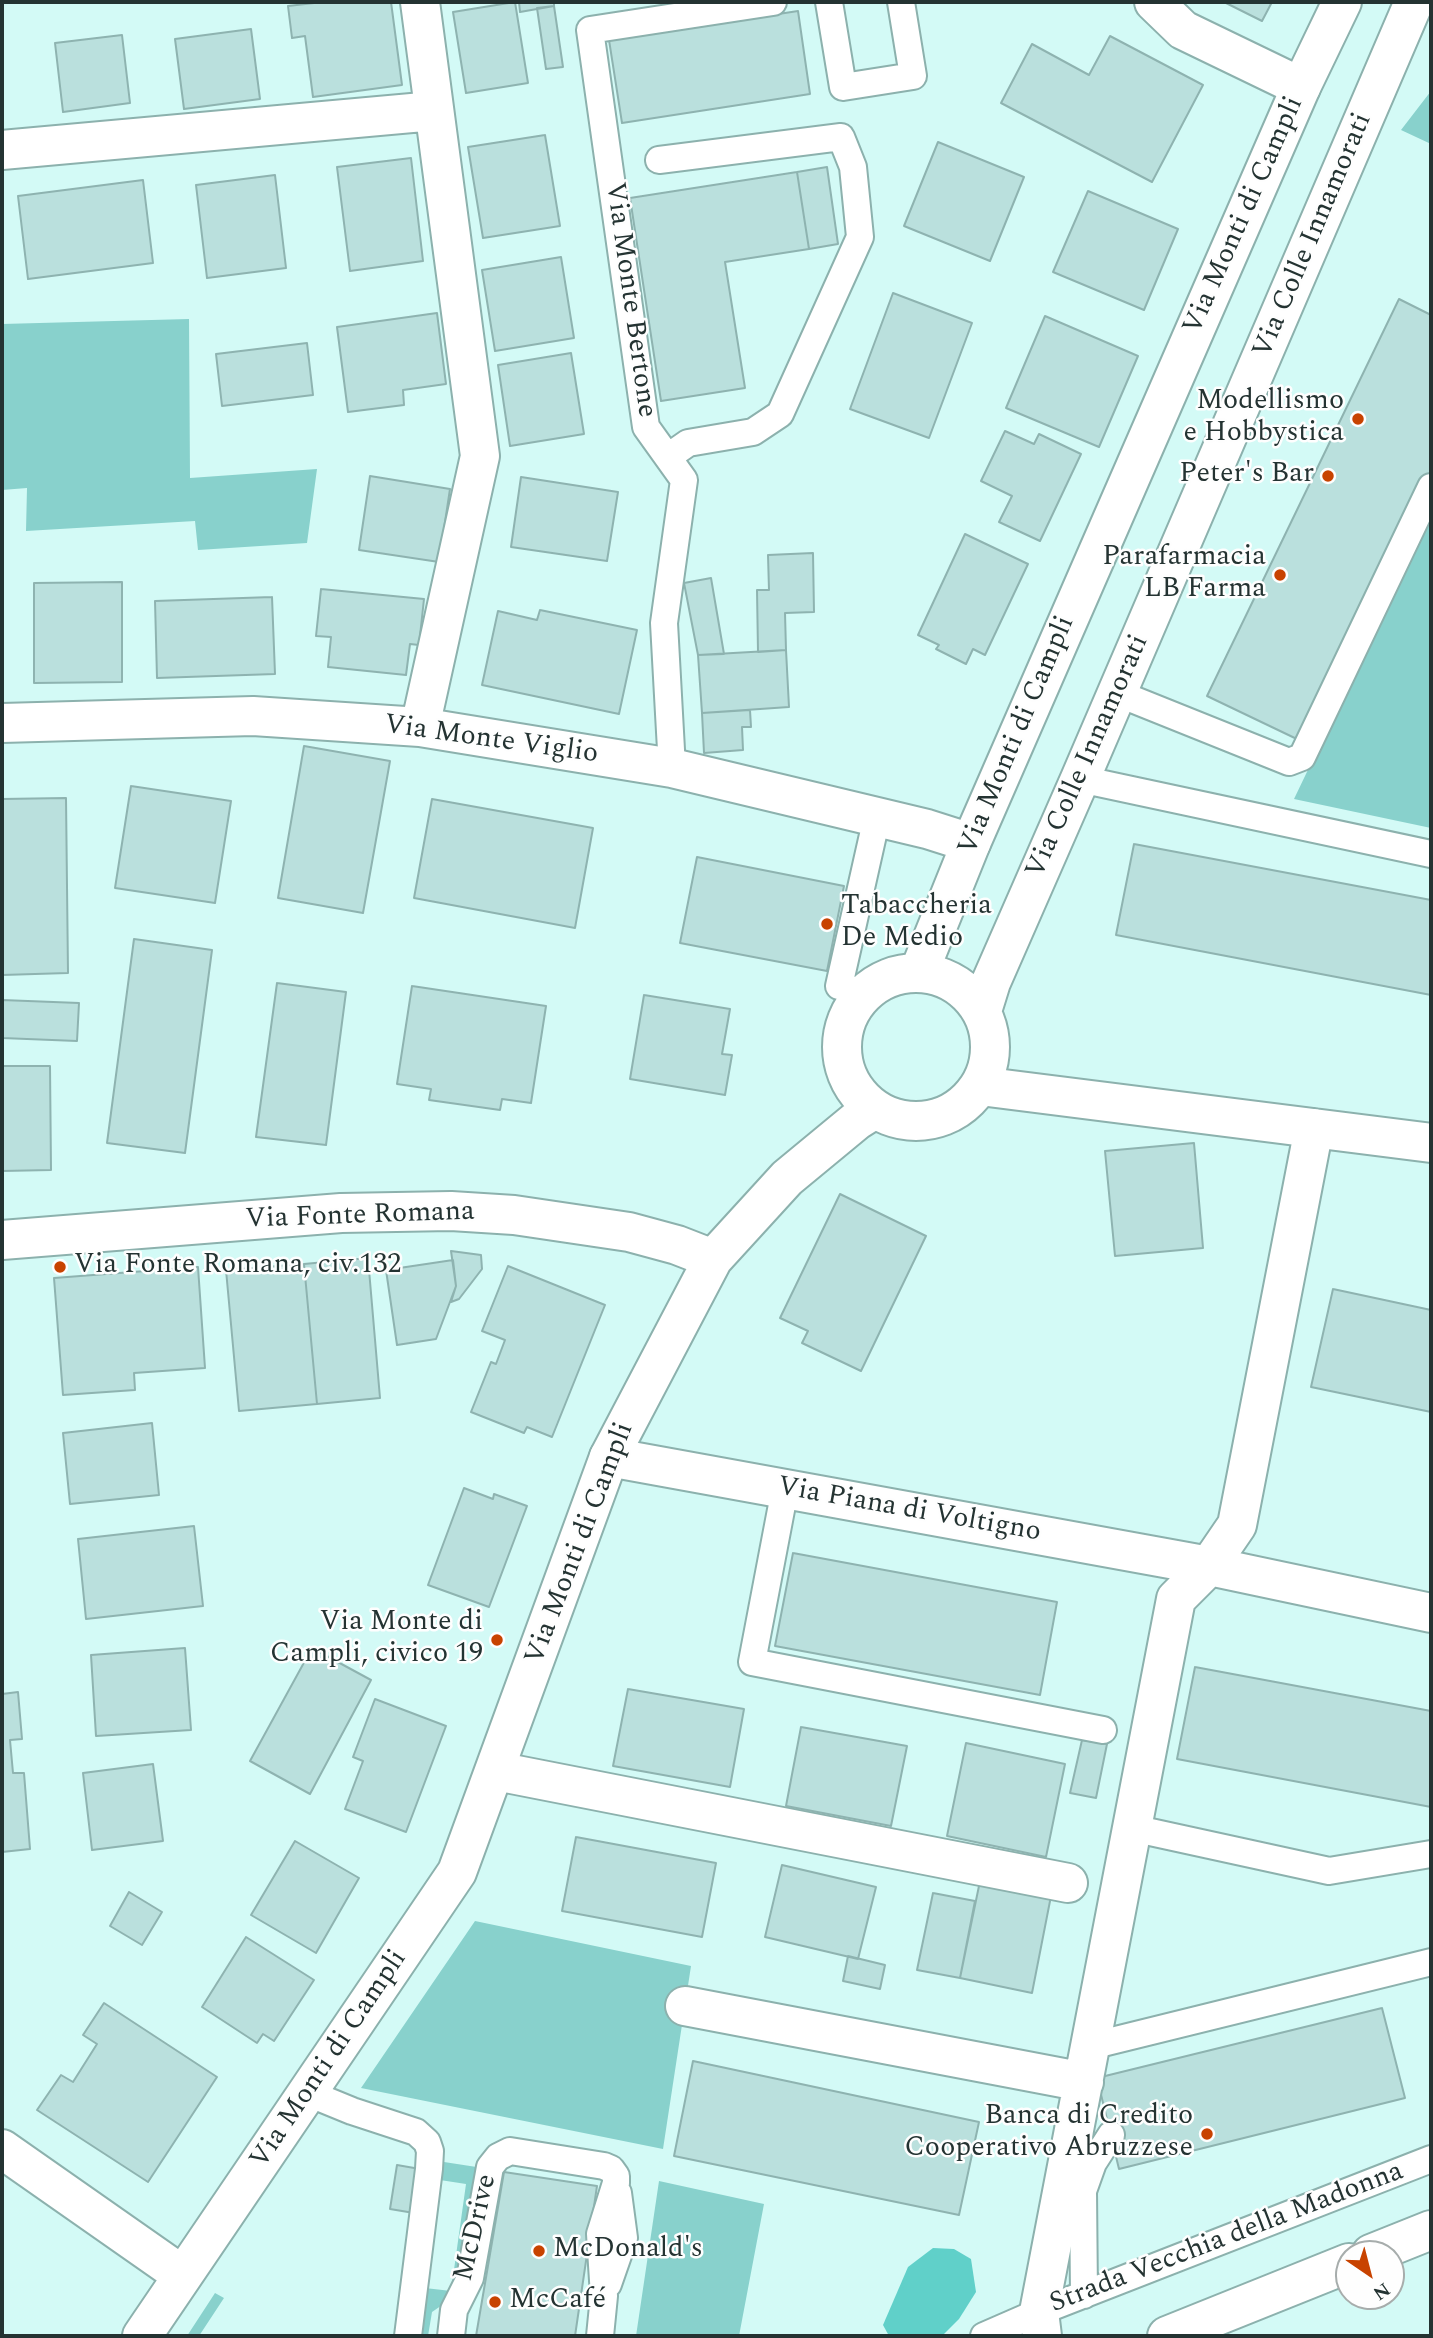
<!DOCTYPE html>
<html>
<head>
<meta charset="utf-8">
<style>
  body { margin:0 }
  #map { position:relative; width:1433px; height:2338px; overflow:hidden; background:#d3faf6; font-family:Spectral,serif }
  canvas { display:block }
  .frame { position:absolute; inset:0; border:4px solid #243332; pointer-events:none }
  .north { position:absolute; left:1335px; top:2240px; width:70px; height:70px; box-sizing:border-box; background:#fefefe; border:2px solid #a7adac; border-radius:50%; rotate:145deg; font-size:19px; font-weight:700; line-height:28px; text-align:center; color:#243332 }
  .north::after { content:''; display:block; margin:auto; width:24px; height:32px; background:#c84300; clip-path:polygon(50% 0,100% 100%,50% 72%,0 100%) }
</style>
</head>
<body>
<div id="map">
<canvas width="1433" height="2338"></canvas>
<div class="frame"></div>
<div class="north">N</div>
</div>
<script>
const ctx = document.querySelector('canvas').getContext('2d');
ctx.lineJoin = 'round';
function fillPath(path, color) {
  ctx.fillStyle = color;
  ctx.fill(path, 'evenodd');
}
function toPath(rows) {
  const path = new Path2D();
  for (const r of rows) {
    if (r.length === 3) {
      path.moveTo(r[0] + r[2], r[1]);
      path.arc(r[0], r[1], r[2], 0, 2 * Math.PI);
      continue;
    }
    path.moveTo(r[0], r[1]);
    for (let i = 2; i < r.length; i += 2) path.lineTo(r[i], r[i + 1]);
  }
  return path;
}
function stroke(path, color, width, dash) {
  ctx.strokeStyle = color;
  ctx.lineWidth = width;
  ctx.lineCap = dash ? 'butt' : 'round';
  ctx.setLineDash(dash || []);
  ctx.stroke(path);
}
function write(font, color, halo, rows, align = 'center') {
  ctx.font = font + ' Spectral,serif';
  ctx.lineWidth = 5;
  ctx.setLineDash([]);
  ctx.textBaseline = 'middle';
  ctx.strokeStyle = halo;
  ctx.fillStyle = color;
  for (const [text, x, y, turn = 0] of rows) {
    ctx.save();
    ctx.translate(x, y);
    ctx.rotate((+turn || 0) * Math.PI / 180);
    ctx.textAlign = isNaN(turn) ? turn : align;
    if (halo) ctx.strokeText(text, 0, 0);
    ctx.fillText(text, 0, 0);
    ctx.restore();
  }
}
const green = toPath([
  [1431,91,1431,144,1401,130],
  [189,319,190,478,317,469,307,543,198,550,195,521,26,531,27,488,2,490,2,324],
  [1431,513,1431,828,1294,799],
  [475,1921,691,1966,663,2149,361,2088],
  [444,2162,483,2168,466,2277,448,2301,432,2312,428,2336,417,2336,425,2288,451,2291,466,2184,440,2180],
  [659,2181,764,2204,739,2336,636,2336],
  [215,2293,224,2298,199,2336,187,2336]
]);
const forest = toPath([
  [933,2248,954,2249,971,2259,976,2292,959,2319,942,2336,889,2336,883,2325,908,2267]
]);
const building = toPath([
  [323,2,391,2,402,85,313,97,305,36,292,38,288,6,323,2],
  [515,2,528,83,466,93,453,12,515,2],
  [519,2,554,2,554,6,520,12,519,2],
  [1224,2,1272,2,1262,21,1224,2],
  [554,6,563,67,546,69,537,8,554,6],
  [798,11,810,94,622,123,609,40,798,11],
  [251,29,260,99,184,109,175,39,251,29],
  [122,35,130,103,63,112,55,43,122,35],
  [1110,36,1203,85,1152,182,1001,103,1032,44,1089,75,1110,36],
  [545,135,560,226,483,238,468,147,545,135],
  [938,142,1024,177,990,261,904,226,938,142],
  [411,158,423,261,350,271,337,167,411,158],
  [827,167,838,244,809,249,797,172,827,167],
  [797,172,809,249,725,262,745,388,661,401,630,198,797,172],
  [275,175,286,268,207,278,196,185,275,175],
  [143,180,153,263,28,279,18,196,143,180],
  [1088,191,1178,229,1144,310,1053,272,1088,191],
  [561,257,574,338,495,351,482,270,561,257],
  [893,293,972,323,929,438,850,409,893,293],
  [1399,299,1431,315,1431,474,1301,741,1207,696,1399,299],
  [437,313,446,384,403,390,404,405,348,412,337,327,437,313],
  [1045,316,1138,356,1099,447,1006,408,1045,316],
  [307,343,313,395,222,406,216,354,307,343],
  [571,353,584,434,510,446,498,365,571,353],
  [1005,431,1034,444,1039,434,1081,454,1040,541,999,522,1012,496,981,481,1005,431],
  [370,476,450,489,439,562,359,550,370,476],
  [521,477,618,492,607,561,511,547,521,477],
  [965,534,1028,564,985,655,973,649,966,664,936,649,939,645,918,635,965,534],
  [813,553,814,612,785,613,786,650,758,652,757,590,769,590,768,555,813,553],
  [711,578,724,654,698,655,684,583,711,578],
  [122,582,122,682,34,683,34,583,122,582],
  [321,589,424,599,419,645,410,644,406,675,328,667,331,637,316,636,321,589],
  [272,597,275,674,157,678,155,601,272,597],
  [540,610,637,630,619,714,482,685,498,611,537,620,540,610],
  [786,650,789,707,702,713,698,655,786,650],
  [750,710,751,727,742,727,743,750,704,753,702,713,750,710],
  [304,746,390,761,363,913,278,898,304,746],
  [131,786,231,801,215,903,115,888,131,786],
  [66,798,68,973,2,975,2,799,66,798],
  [432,799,593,828,575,928,414,898,432,799],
  [1134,844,1431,900,1431,995,1116,935,1134,844],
  [697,857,844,886,827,971,680,943,697,857],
  [134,939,212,950,185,1153,107,1143,134,939],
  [277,983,346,992,326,1145,256,1137,277,983],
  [412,986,546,1006,531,1103,502,1099,500,1110,429,1100,431,1089,397,1084,412,986],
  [644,995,730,1009,722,1054,732,1055,725,1095,630,1079,644,995],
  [2,1000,79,1003,77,1041,2,1038,2,1000],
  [2,1066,50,1066,51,1170,2,1171,2,1066],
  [1194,1143,1203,1248,1115,1256,1105,1151,1194,1143],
  [840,1194,926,1236,861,1371,802,1343,808,1331,780,1318,840,1194],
  [451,1251,481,1255,482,1269,459,1299,451,1302,456,1286,451,1251],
  [368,1258,380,1398,317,1404,304,1264,368,1258],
  [453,1260,456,1286,436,1339,397,1345,386,1270,453,1260],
  [304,1264,317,1404,239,1411,226,1270,304,1264],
  [508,1266,605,1305,552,1437,527,1427,524,1433,471,1412,491,1362,496,1364,505,1340,482,1331,508,1266],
  [198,1267,205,1368,134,1373,135,1390,63,1395,54,1278,198,1267],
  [1333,1289,1431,1310,1431,1412,1311,1387,1333,1289],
  [152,1423,159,1495,70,1504,63,1433,152,1423],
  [464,1488,493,1499,494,1494,527,1506,489,1607,428,1585,464,1488],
  [194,1526,203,1606,86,1619,78,1539,194,1526],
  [793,1553,1057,1602,1040,1695,775,1646,793,1553],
  [185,1648,191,1730,96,1736,91,1655,185,1648],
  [312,1648,371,1680,310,1794,250,1761,312,1648],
  [1195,1667,1431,1711,1431,1807,1177,1759,1195,1667],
  [628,1689,744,1709,730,1787,613,1766,628,1689],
  [18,1692,22,1739,10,1740,13,1773,24,1773,30,1849,2,1852,2,1694,18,1692],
  [375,1699,446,1726,406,1832,345,1809,363,1761,353,1757,375,1699],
  [801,1727,907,1746,891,1826,786,1806,801,1727],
  [1082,1740,1107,1744,1096,1798,1070,1793,1082,1740],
  [966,1743,1065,1764,1046,1857,947,1836,966,1743],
  [153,1764,163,1841,92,1850,83,1773,153,1764],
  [576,1837,716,1863,702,1937,562,1911,576,1837],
  [295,1841,359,1878,316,1953,251,1915,295,1841],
  [782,1865,876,1887,858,1959,765,1937,782,1865],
  [980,1881,1051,1896,1032,1993,960,1978,980,1881],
  [129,1892,162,1912,142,1945,110,1926,129,1892],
  [933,1893,975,1901,960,1978,917,1970,933,1893],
  [246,1937,314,1980,274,2041,263,2034,257,2043,202,2007,246,1937],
  [848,1956,885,1965,880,1989,843,1981,848,1956],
  [104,2003,217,2077,148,2182,37,2110,61,2075,73,2082,97,2044,83,2035,104,2003],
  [1382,2008,1405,2098,1119,2169,1097,2078,1382,2008],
  [693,2061,979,2122,959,2215,674,2156,693,2061],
  [397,2165,420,2169,414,2213,390,2209,397,2165],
  [504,2172,597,2186,575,2336,476,2336,504,2172]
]);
const lane = toPath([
  [829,2,843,87,913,76,901,2],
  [659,160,841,137,853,167,860,237,780,414,753,432,688,443,668,457],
  [1117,693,1289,762,1302,757,1431,487],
  [672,768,664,623,684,480,646,427,590,30,773,2],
  [1080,779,1431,854],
  [865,993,839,986,877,817],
  [785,1489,752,1662,1103,1730],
  [1132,1828,1329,1871,1431,1854],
  [1091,2046,1431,1962],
  [308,2093,352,2111,416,2132,427,2142,430,2151,429,2169,408,2336],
  [608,2284,624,2238,618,2193],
  [1084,2295,1083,2191,1093,2163,1111,2135],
  [451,2336,454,2310,470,2278,490,2167,498,2157,510,2151,604,2166,611,2169,616,2176,616,2183,600,2234,604,2296,600,2336],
  [984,2336,1039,2312,1431,2159]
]);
const street = toPath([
  [420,2,480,456,420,727],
  [1154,2,1183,30,1301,87],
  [2,150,434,111],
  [2,723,253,716,420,727,672,768,927,829,971,843],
  [980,1086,1431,1143],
  [609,1457,1209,1566,1431,1613],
  [496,1771,1068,1883],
  [685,2006,1084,2082],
  [2,2149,182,2275],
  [1042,2336,1039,2312,1176,1599,1209,1566,1237,1525,1314,1128]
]);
const secondary = toPath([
  [919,972,971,843,1301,87,1342,2],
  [916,1047,74],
  [982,1011,991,982,1080,779,1414,2],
  [2,1240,341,1213,451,1211,514,1215,629,1232,677,1245,713,1259],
  [1371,2254,1431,2230],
  [142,2336,457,1872,609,1457,713,1259,787,1178,856,1121,875,1109],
  [1167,2336,1349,2263]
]);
const markers = [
  [1358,419,7,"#c84300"],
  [1328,476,7,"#c84300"],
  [1280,575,7,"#c84300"],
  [827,924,7,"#c84300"],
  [60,1267,7,"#c84300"],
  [497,1640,7,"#c84300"],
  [1207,2134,7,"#c84300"],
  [539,2251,7,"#c84300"],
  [495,2302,7,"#c84300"]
];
const streetNames = [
  ["Via Monti di Campli",1245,216,-66],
  ["Via Colle Innamorati",1314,236,-67],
  ["Via Monte Bertone",629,300,82],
  ["Via Monti di Campli",1018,736,-67],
  ["Via Monte Viglio",491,741,8],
  ["Via Colle Innamorati",1089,757,-66],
  ["Via Fonte Romana",360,1217,-2],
  ["Via Piana di Voltigno",909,1511,10],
  ["Via Monti di Campli",581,1544,-69],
  ["Via Monti di Campli",330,2060,-56],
  ["McDrive",477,2228,-77],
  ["Strada Vecchia della Madonna",1227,2239,-21]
];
const poiNames = [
  ["Modellismo",1344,403],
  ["e Hobbystica",1344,435],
  ["Peter's Bar",1314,476],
  ["Parafarmacia",1266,559],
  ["LB Farma",1266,591],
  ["Tabaccheria",841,908,"left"],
  ["De Medio",841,940,"left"],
  ["Via Fonte Romana, civ.132",74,1267,"left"],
  ["Via Monte di",483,1624],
  ["Campli, civico 19",483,1656],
  ["Banca di Credito",1193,2118],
  ["Cooperativo Abruzzese",1193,2150],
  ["McDonald's",553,2251,"left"],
  ["McCafé",509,2302,"left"]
];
fillPath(green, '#88d1cc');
fillPath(forest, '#60d0c9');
fillPath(building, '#bae0dd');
stroke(building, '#8eb3b0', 2);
stroke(lane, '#8cb1ad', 30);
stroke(street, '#8cb1ad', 42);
stroke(secondary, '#8cb1ad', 42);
stroke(lane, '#fff', 26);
stroke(street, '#fff', 38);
stroke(secondary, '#fff', 38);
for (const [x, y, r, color] of markers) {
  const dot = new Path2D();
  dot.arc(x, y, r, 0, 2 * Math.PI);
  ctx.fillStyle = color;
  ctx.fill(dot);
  stroke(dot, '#fefefe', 2.5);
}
write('28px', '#243332', '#fefefe', streetNames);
write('28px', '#243332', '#fefefe', poiNames, 'right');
</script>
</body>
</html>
